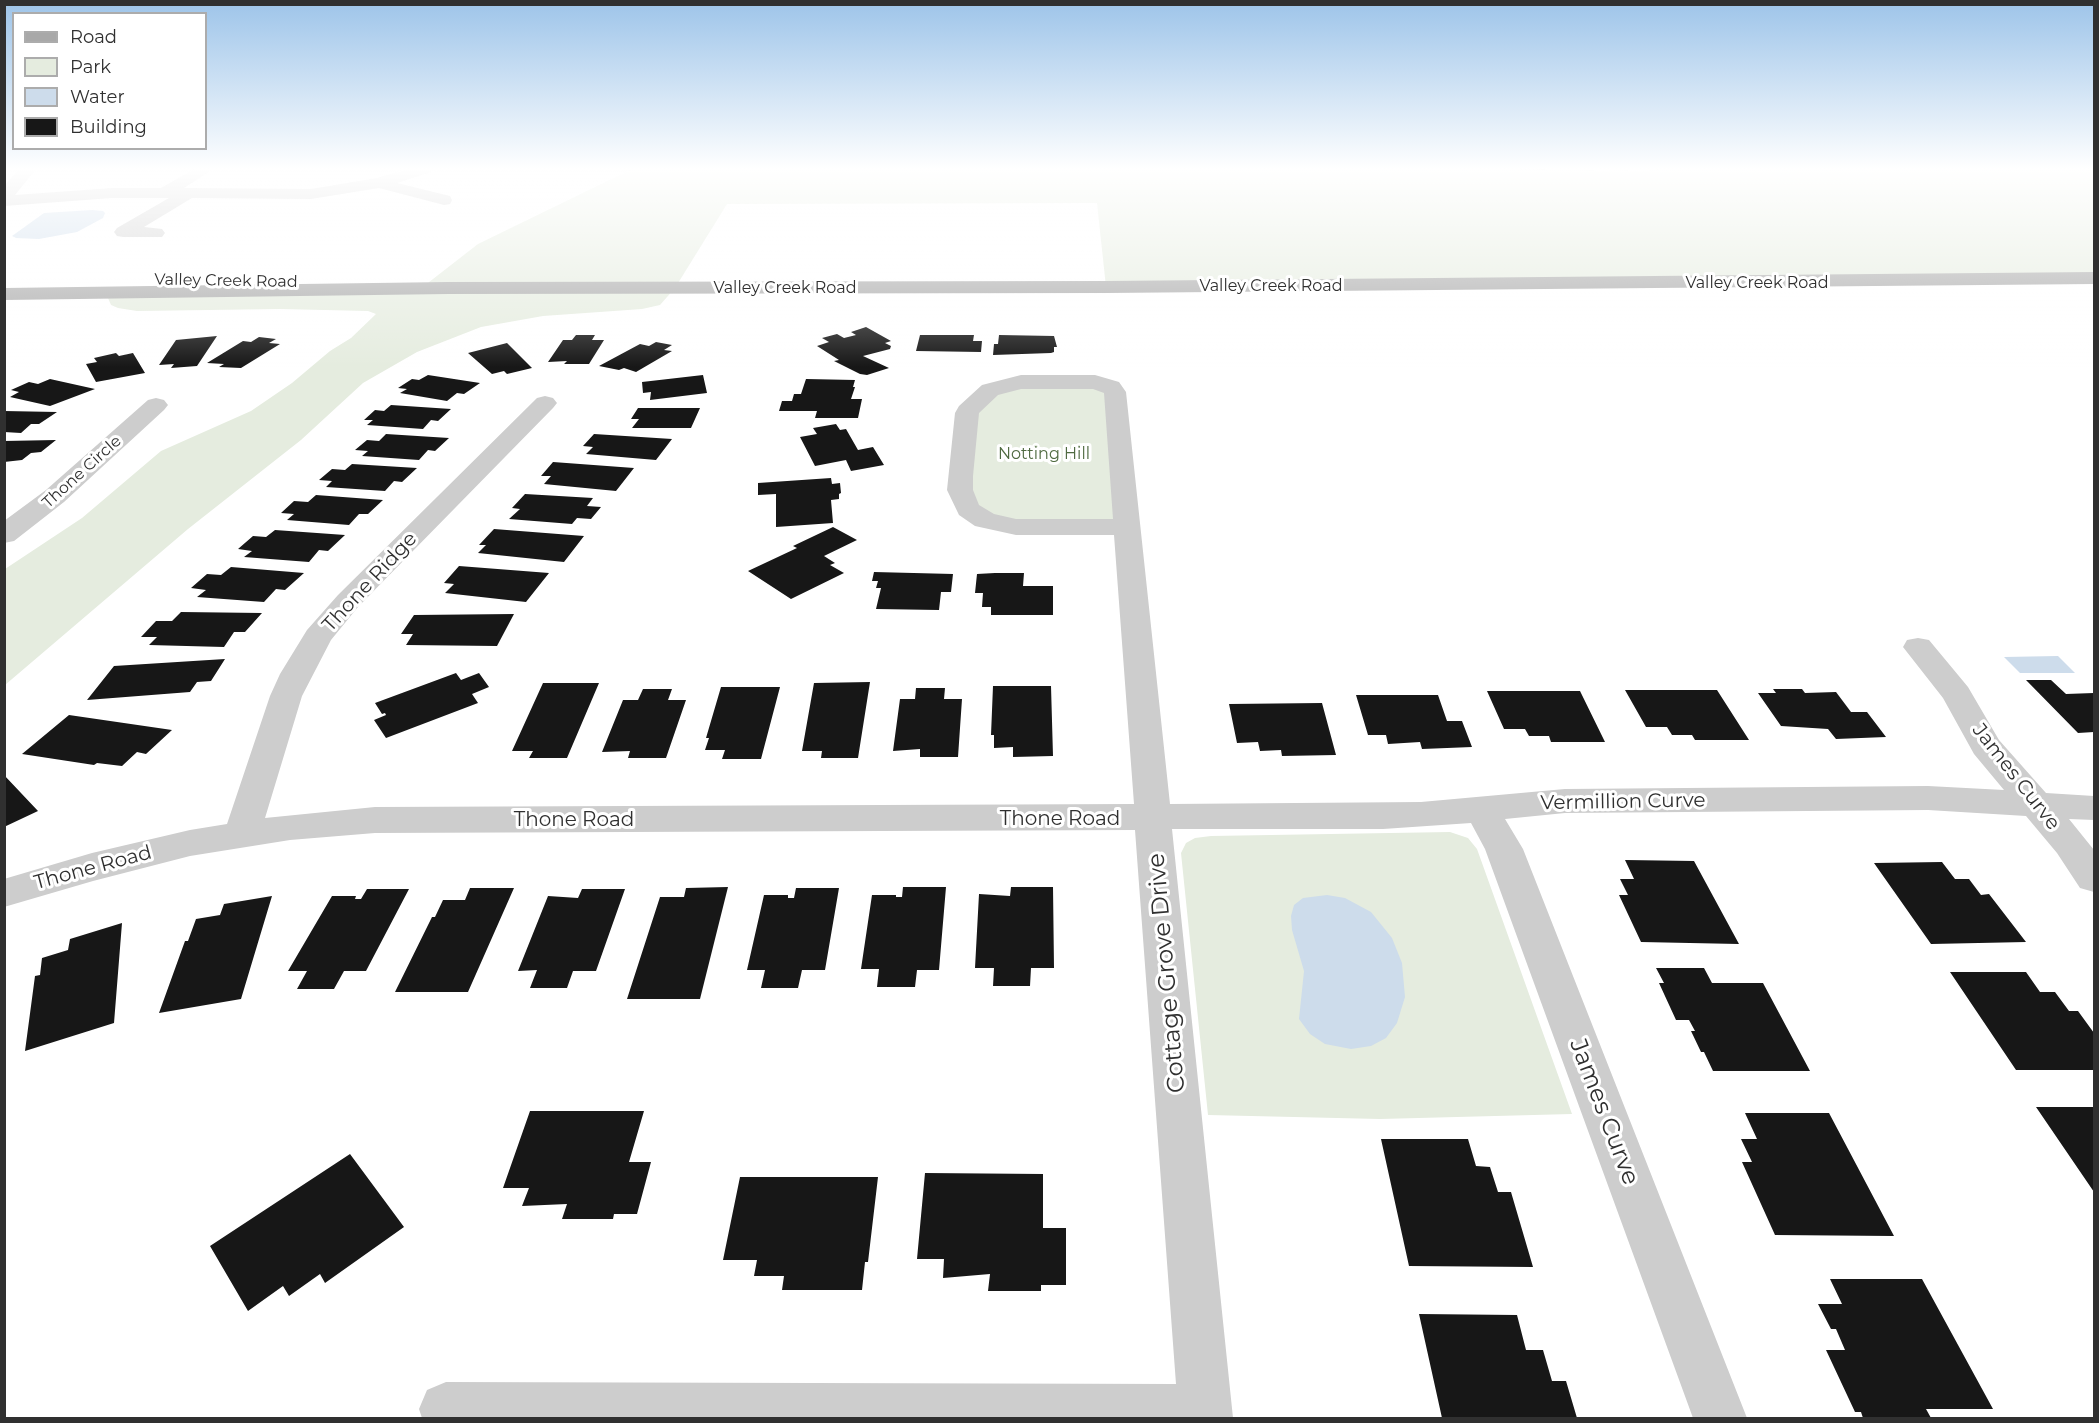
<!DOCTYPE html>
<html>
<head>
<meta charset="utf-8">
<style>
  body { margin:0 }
  #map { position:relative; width:2099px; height:1423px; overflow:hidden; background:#fff; font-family:Montserrat,sans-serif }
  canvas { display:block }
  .frame { position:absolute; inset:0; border:6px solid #303030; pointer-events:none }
  .legend { position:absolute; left:12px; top:12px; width:195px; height:138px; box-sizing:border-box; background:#fff; border:2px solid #acacac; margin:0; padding:8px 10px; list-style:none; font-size:18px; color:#303030 }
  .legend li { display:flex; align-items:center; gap:12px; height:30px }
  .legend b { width:30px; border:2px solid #acacac }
</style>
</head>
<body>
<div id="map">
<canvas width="2099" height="1423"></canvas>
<div class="frame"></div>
<ul class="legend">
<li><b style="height:8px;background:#a8a8a8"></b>Road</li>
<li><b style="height:16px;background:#e5ecdf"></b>Park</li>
<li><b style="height:16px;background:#cddceb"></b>Water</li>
<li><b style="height:16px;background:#171717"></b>Building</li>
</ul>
</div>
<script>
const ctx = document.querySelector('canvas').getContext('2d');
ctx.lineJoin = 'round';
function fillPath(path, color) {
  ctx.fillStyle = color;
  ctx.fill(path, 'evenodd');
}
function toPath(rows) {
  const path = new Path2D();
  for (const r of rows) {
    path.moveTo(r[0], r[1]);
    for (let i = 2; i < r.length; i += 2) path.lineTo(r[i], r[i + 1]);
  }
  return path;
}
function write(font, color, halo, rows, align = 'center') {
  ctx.font = font + ' Montserrat,sans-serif';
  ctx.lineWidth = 6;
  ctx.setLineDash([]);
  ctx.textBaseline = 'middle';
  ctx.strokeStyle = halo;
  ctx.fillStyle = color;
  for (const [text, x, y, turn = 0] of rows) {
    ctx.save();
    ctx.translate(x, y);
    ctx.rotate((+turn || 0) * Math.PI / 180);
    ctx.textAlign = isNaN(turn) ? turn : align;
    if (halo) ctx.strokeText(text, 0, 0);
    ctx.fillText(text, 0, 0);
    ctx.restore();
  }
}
const green = toPath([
  [634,168,1428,168,1651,171,1664,168,2094,168,2094,278,1106,287,1097,203,727,204,675,288,660,305,642,309,543,316,481,327,417,352,363,383,301,440,188,529,5,685,5,569,82,518,161,451,251,411,292,383,330,351,351,338,376,314,368,311,280,309,137,311,118,308,111,305,108,298,424,286,478,244],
  [1106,385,1127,527,985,520,960,476,967,413,990,390],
  [1450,832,1468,838,1477,849,1572,1114,1380,1119,1208,1115,1181,853,1186,843,1195,838,1211,836]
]);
const water = toPath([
  [92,210,103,211,105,213,103,218,77,232,39,239,16,238,12,236,44,213],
  [2058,656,2075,673,2020,673,2004,657],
  [1327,895,1345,898,1371,912,1392,938,1402,963,1405,997,1397,1023,1386,1038,1371,1046,1351,1049,1325,1044,1310,1034,1299,1019,1304,971,1292,930,1291,916,1294,905,1303,898]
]);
const building = toPath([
  [866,327,891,341,885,343,891,346,890,349,863,356,889,368,867,375,860,374,834,361,839,360,817,346,829,342,822,338,837,334,844,338,856,335,851,332],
  [576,335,595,335,592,340,604,340,589,364,564,364,567,361,548,362,563,340,572,340],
  [920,335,974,335,973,341,982,341,981,352,916,351],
  [999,335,1054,336,1057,347,1054,347,1054,352,1051,353,993,355,994,344,998,344],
  [217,336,197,366,171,368,174,364,159,365,176,340],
  [259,337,276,339,269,343,280,344,241,368,219,367,224,364,207,363,243,341,251,342],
  [656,342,672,345,664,350,672,351,636,372,624,368,619,370,599,366,640,344,649,346],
  [507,343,532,368,507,374,504,371,492,374,468,353],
  [116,353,119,356,133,353,145,373,96,382,86,364,97,362,94,358],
  [428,375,480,383,464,394,457,393,447,401,400,393,407,389,398,388,412,379,419,380],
  [703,375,707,393,650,400,651,392,643,393,642,382],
  [50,379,95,389,50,406,10,397,19,392,11,390,29,382,38,384],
  [806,379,855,380,853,387,855,387,851,399,862,399,858,418,815,418,817,411,779,411,782,401,792,401,794,394,801,394],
  [391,405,451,409,438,421,431,420,423,429,367,425,373,420,364,420,375,410,384,411],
  [638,408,700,408,691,428,632,428,639,419,631,419],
  [4,411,57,412,39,424,31,424,21,433,4,432],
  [836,424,840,430,846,429,858,450,873,447,884,465,851,471,846,460,815,466,800,437,817,434,813,428],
  [386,434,449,438,435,451,428,450,419,460,362,456,368,451,355,450,367,440,379,441],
  [594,434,672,439,656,460,586,454,593,447,583,446],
  [56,440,41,452,31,453,22,460,4,462,4,441],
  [553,462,634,468,616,491,544,484,551,476,541,476],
  [352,464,417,468,402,482,394,481,385,491,326,487,332,481,319,480,332,469,345,470],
  [831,478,832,484,840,483,841,493,839,494,839,499,831,500,833,523,776,527,776,494,758,495,758,483],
  [525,494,593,498,587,506,601,507,591,519,577,518,572,524,509,519,520,509,512,508],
  [316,495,383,500,368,514,359,514,349,525,287,520,294,514,281,513,294,501,308,502],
  [833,527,857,540,824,556,835,563,830,565,844,573,791,599,748,571,797,548,793,546],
  [494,529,584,536,564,562,478,553,486,545,479,545],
  [275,530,345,535,328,551,319,550,309,562,244,557,252,551,238,549,253,536,266,537],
  [459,566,549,573,526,602,445,593,454,584,444,583],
  [231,567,304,573,285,590,276,589,264,602,197,597,206,590,191,588,207,574,221,575],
  [874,572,953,574,951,592,941,592,939,610,876,609,881,588,876,588,878,581,872,581],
  [995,573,1024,573,1023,586,1053,586,1053,615,991,615,991,607,982,607,983,593,975,593,977,574],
  [181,612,262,613,245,632,234,632,224,647,149,645,157,637,141,637,156,621,172,621],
  [514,614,497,646,406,645,413,634,401,634,414,615],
  [225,659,211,681,197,682,190,692,87,700,114,666],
  [456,673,461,680,479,673,489,687,472,694,478,703,386,738,374,720,386,715,385,713,382,714,375,703],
  [2026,680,2051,680,2066,694,2094,693,2094,732,2078,733],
  [870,682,858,758,821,758,822,751,802,751,814,683],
  [543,683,599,683,567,758,529,758,533,751,512,751],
  [993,686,1051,686,1053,756,1013,757,1013,747,994,748,994,735,991,735],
  [721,687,780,687,761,759,722,759,725,750,705,750,709,738,706,738],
  [916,688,945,688,944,699,962,699,958,757,920,757,920,749,893,751,900,699,915,699],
  [643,689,672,689,668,700,686,700,666,758,628,758,630,751,602,752,623,700,638,700],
  [1773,689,1802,689,1805,693,1836,692,1851,712,1867,712,1886,737,1836,739,1828,729,1781,726,1758,693,1776,693],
  [1625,690,1717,690,1749,740,1695,740,1692,735,1672,735,1667,727,1646,727],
  [1487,691,1580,691,1605,742,1551,742,1549,736,1529,736,1525,729,1504,729],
  [1356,695,1438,695,1447,721,1462,721,1472,747,1422,749,1420,742,1388,744,1386,735,1368,735],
  [1322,703,1336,755,1282,756,1281,750,1260,751,1258,742,1237,743,1229,704],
  [69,715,172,730,146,754,137,752,122,766,97,763,94,765,22,754],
  [4,775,38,811,4,827],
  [1625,860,1694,861,1739,944,1641,942,1619,895,1628,895,1620,879,1634,879],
  [1942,862,1955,879,1969,879,1981,895,1989,894,2026,942,1931,944,1874,863],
  [728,887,700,999,627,999,660,897,684,897,686,888],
  [903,887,946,887,939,970,917,970,915,987,877,987,879,969,861,969,872,895,896,895,896,897,902,897],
  [1011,887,1053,887,1054,968,1031,968,1030,986,993,986,994,968,975,968,979,894,1010,896],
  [470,888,514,888,468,992,395,992,432,917,435,917,443,900,465,900],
  [796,888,839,888,825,970,802,970,798,988,761,988,765,970,747,970,764,895,788,895,788,898,794,898],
  [367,889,409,889,366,971,344,971,334,989,297,989,307,971,288,971,332,896,356,896,355,899,361,899],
  [582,889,625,889,596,971,573,971,567,988,530,988,537,970,518,971,548,896,578,898],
  [272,896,241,999,159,1013,185,941,188,941,196,919,220,915,224,904],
  [122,923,114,1023,25,1051,35,976,40,975,42,958,68,950,70,939],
  [1656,968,1704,968,1712,983,1763,983,1810,1071,1713,1071,1704,1052,1701,1052,1691,1031,1695,1031,1689,1020,1676,1020,1659,983,1664,983],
  [1950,972,2026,972,2040,992,2055,992,2069,1011,2078,1011,2094,1033,2094,1070,2016,1070],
  [2036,1107,2094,1107,2094,1192],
  [530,1111,644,1111,629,1162,651,1162,637,1214,614,1214,613,1219,562,1219,567,1204,522,1206,529,1188,503,1188],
  [1745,1113,1829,1113,1894,1236,1775,1235,1742,1162,1752,1162,1741,1139,1757,1139],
  [1381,1139,1468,1139,1476,1166,1490,1167,1498,1192,1511,1192,1533,1267,1409,1266],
  [350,1154,404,1227,325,1283,320,1274,289,1296,283,1286,248,1311,210,1246],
  [925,1173,1043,1174,1043,1228,1066,1228,1066,1285,1041,1285,1041,1291,988,1291,990,1274,943,1278,944,1259,917,1259],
  [740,1177,878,1177,868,1262,865,1262,862,1290,782,1290,784,1276,754,1276,757,1260,723,1260],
  [1830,1279,1922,1279,1993,1409,1926,1409,1931,1418,1863,1418,1861,1412,1855,1412,1826,1350,1845,1350,1836,1329,1831,1329,1818,1304,1842,1304],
  [1419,1314,1517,1315,1526,1350,1543,1350,1552,1381,1566,1381,1577,1418,1442,1418]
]);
const minor = toPath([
  [20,168,37,168,15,195,112,188,161,188,196,168,215,168,184,188,311,189,377,178,412,168,436,168,434,171,397,183,450,196,452,200,450,204,444,205,379,188,311,199,192,198,144,227,162,229,165,233,162,237,123,237,117,236,114,232,117,228,169,198,112,198,4,206,4,186,20,168],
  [1021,375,1095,375,1119,382,1126,392,1170,804,1421,802,1565,789,1928,786,2004,790,1974,754,1943,698,1903,647,1907,640,1918,638,1929,640,1968,687,1999,740,2046,793,2094,796,2094,820,2069,819,2094,850,2094,892,2080,888,2057,853,2026,816,1928,810,1565,813,1505,819,1523,849,1747,1418,1693,1418,1485,849,1471,823,1383,829,1172,829,1233,1418,422,1418,419,1409,427,1390,446,1382,1176,1384,1135,830,375,833,290,840,190,856,93,881,4,907,4,879,92,853,190,830,227,824,270,696,280,674,307,630,338,595,537,398,545,396,553,398,557,403,553,408,358,607,331,640,302,696,265,818,375,807,1134,804,1114,535,1016,535,975,526,959,515,947,490,955,413,959,406,982,385,1021,375],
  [1021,389,1093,389,1104,393,1113,519,1016,519,994,514,979,505,973,490,973,476,979,413,998,395,1021,389],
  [156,398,164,400,168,405,164,410,64,502,14,541,4,543,4,521,46,490,148,400,156,398]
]);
const major = toPath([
  [2094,272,2094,284,1106,293,448,294,4,300,4,288,448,282,1106,281,2094,272]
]);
const farStreetnames = [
  ["Valley Creek Road",226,281,1],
  ["Valley Creek Road",1757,283],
  ["Valley Creek Road",1271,286],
  ["Valley Creek Road",785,288],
  ["Thone Circle",82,472,-42]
];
const farParknames = [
  ["Notting Hill",1044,454]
];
const streetNames = [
  ["Thone Ridge",370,582,-47],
  ["James Curve",2016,777,52],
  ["Vermillion Curve",1623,802,-1],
  ["Thone Road",1060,819],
  ["Thone Road",574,820],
  ["Thone Road",93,868,-15]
];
const nearStreetnames = [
  ["Cottage Grove Drive",1167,973,-95],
  ["James Curve",1604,1112,69]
];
fillPath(green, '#e5ecdf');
fillPath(water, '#cddceb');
fillPath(building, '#171717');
fillPath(minor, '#cdcdcd');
fillPath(major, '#a8a8a8');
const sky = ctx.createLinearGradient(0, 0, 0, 367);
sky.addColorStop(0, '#9dc4e9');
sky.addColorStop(0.46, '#fff');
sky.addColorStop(1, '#ffffff00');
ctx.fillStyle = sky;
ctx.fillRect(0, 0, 2099, 367);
write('16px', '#303030', '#fff', farStreetnames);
write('16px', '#4f6a40', '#fff', farParknames);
write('20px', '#303030', '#fff', streetNames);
write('24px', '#303030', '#fff', nearStreetnames);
</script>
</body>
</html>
